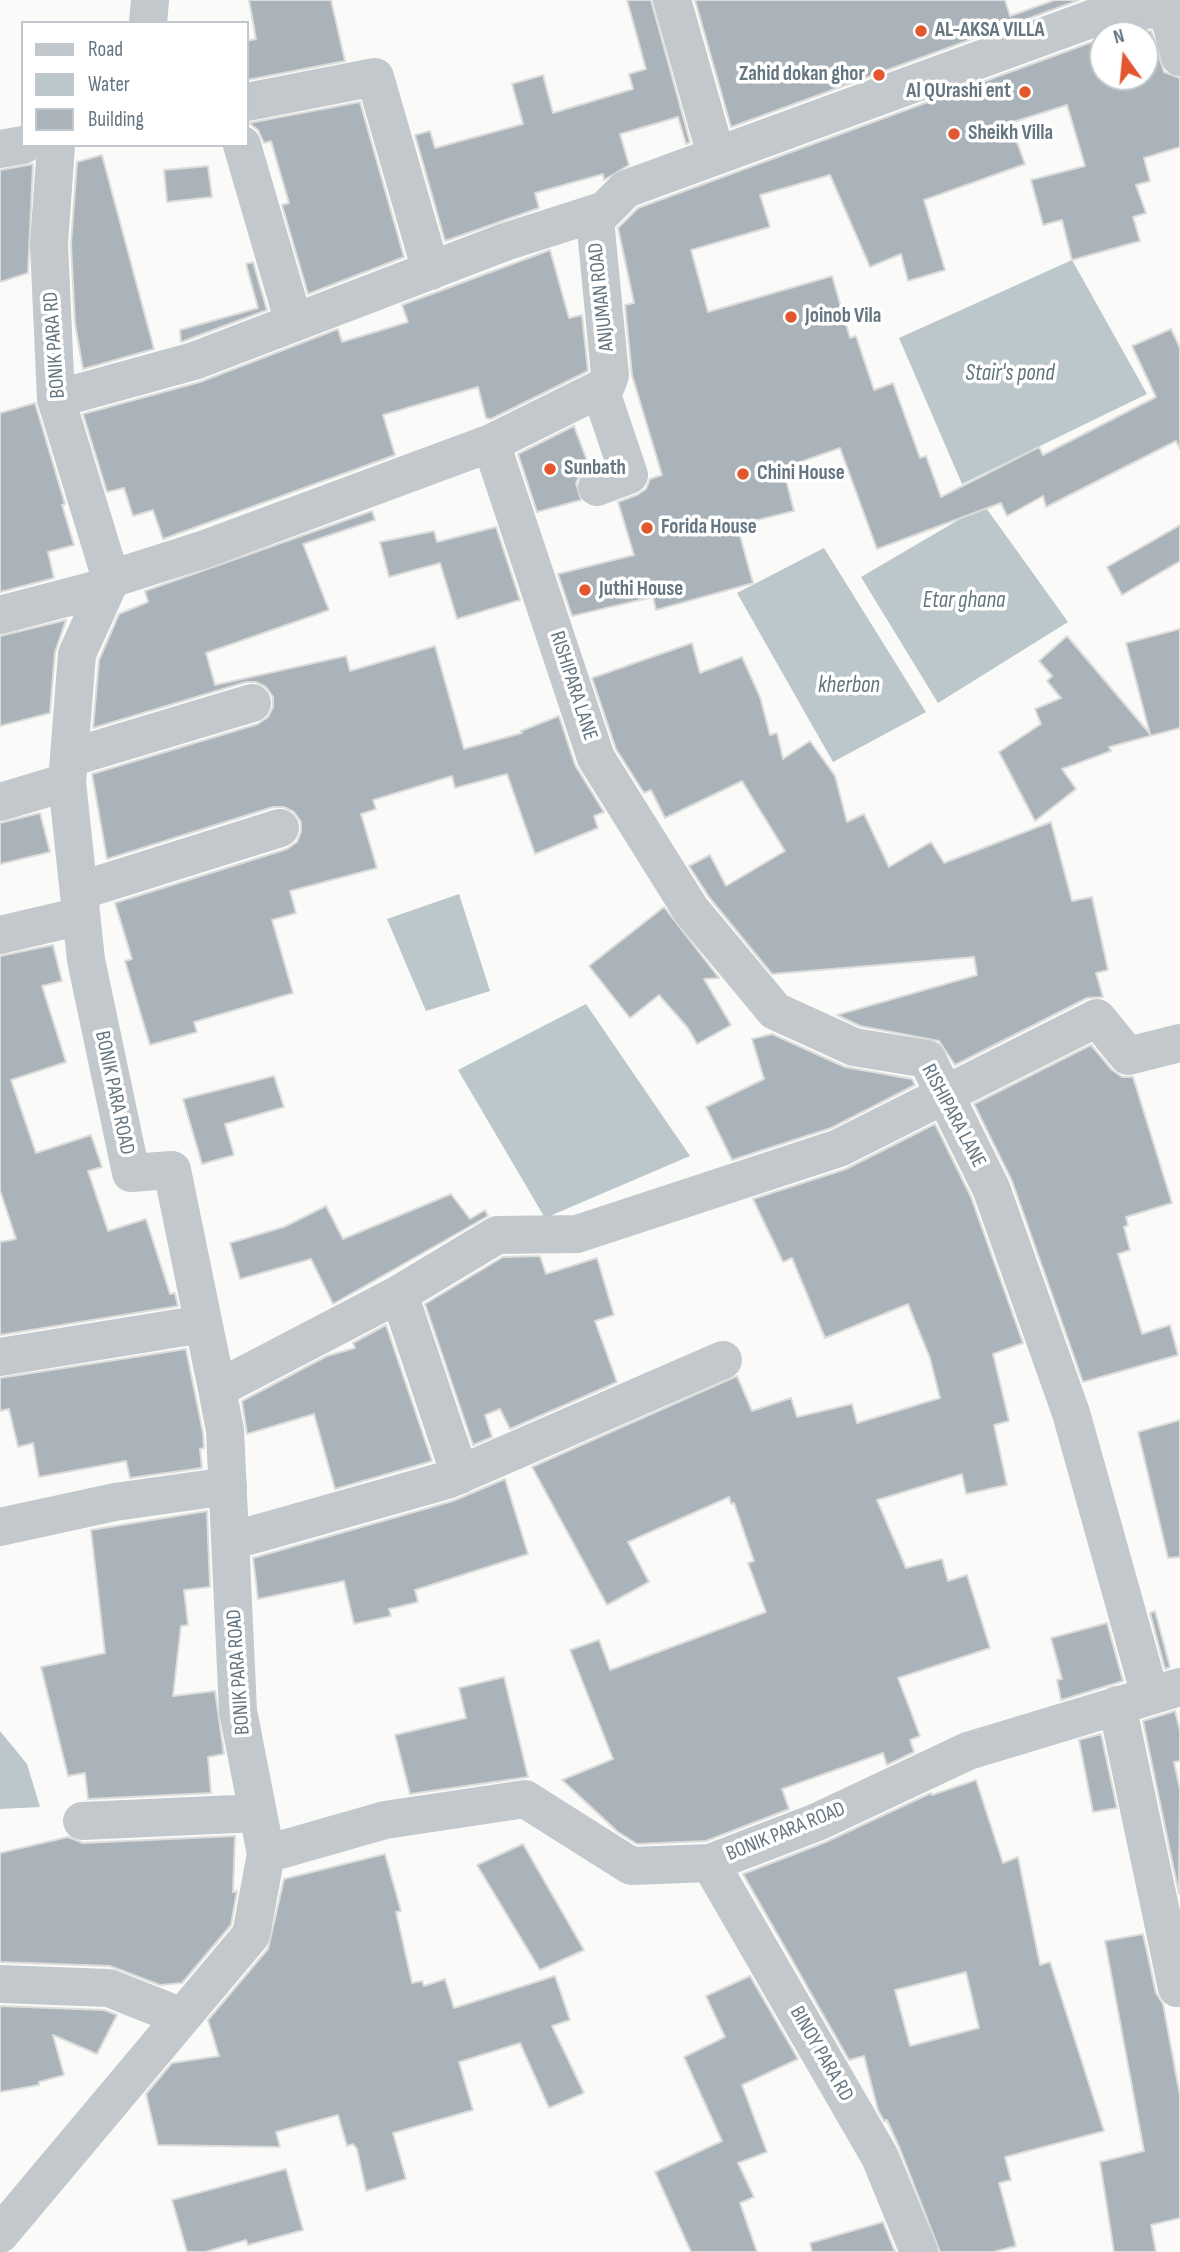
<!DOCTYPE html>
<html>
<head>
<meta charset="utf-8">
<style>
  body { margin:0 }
  #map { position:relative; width:1180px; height:2252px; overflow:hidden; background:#fafaf8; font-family:"Sofia Sans Condensed",sans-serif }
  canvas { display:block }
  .legend { position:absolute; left:21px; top:21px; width:228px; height:126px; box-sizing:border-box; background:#fff; border:2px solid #c1c8cd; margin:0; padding:9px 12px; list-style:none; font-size:21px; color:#657683 }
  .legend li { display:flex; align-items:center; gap:14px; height:35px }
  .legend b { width:35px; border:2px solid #c1c8cd }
  .north { position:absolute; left:1089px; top:21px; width:70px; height:70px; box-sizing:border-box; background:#fff; border:2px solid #c1c8cd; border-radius:50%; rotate:345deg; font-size:19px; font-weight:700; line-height:28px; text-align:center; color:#657683 }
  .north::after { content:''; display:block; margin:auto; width:24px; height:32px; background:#e4572e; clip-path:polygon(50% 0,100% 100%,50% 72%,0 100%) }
</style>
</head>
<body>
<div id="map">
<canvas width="1180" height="2252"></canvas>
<ul class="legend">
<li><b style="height:9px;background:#c3c8cc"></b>Road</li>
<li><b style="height:19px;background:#bbc7cb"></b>Water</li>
<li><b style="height:19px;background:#aab3b9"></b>Building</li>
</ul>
<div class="north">N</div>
</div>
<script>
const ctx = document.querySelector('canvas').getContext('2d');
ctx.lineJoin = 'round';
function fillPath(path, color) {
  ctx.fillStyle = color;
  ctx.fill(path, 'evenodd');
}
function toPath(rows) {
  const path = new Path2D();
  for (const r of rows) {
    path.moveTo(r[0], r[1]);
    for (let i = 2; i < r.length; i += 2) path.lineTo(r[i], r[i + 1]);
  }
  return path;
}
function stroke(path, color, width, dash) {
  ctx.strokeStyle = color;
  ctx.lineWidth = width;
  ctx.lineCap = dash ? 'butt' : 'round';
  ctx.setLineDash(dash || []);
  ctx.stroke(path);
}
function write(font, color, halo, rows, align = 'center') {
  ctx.font = font + ' "Sofia Sans Condensed",sans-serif';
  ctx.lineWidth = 7;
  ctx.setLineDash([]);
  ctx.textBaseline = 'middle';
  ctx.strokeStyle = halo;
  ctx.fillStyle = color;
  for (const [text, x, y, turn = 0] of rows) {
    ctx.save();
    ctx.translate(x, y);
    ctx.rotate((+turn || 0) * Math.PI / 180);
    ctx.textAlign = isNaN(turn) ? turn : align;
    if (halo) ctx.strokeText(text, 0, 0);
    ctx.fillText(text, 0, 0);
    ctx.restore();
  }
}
const water = toPath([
  [1072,260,1147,394,962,484,899,338],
  [984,505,1068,622,938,703,861,577],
  [824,548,926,712,833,762,737,593],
  [459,894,490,991,426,1011,387,919],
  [586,1004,690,1156,545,1218,458,1070],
  [0,1731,27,1764,40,1807,0,1809]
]);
const building = toPath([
  [249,0,331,0,345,61,247,80,247,41,256,39,249,0],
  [627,0,651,0,690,142,686,144,678,117,620,134,629,165,604,180,603,174,535,193,539,208,445,241,415,135,430,131,435,148,523,124,512,84,543,75,553,113,633,89,629,74,646,69,627,0],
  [695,0,1005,0,1010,16,1055,0,1079,0,731,127,695,0],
  [1151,31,1164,72,1180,78,1180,147,1144,158,1150,181,1136,185,1146,213,1133,217,1140,241,1072,260,1062,220,1043,225,1031,180,1085,166,1067,105,1010,123,1025,164,924,200,945,270,908,281,901,254,870,267,830,175,760,195,770,227,691,250,708,312,832,276,850,338,856,336,874,390,893,383,920,458,926,456,941,497,1039,447,1043,455,1156,397,1132,346,1171,329,1180,348,1180,449,1176,441,1046,507,1043,496,1007,516,1001,503,877,549,840,448,783,468,794,511,737,525,753,583,656,610,653,597,572,616,558,574,634,555,618,502,637,495,646,489,650,479,662,475,632,375,625,305,634,303,618,228,638,208,1103,38,1103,77,1145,77,1145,35,1133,35,1151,31],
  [360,102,404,257,308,294,282,205,289,203,271,141,264,143,258,130,249,123,360,102],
  [102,155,154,349,83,369,75,324,71,244,77,162,102,155],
  [33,164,28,273,0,282,0,170,33,164],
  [208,166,212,197,167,202,164,170,208,166],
  [550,250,569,318,582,315,588,371,491,419,486,418,478,387,383,415,395,455,163,539,153,510,133,516,124,488,107,492,83,414,200,382,338,329,342,342,408,322,402,305,550,250],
  [253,262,267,310,181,342,180,330,258,308,246,264,253,262],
  [35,403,65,504,62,505,74,545,48,552,54,578,0,592,0,413,35,403],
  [574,426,589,466,581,473,576,483,581,500,537,512,518,454,574,426],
  [372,511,375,520,303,544,329,610,206,653,215,685,346,656,350,671,435,646,464,749,522,733,521,731,559,716,575,765,604,812,594,816,598,828,535,854,507,774,455,788,452,776,373,800,376,809,361,814,377,868,290,891,296,913,272,920,293,993,194,1022,197,1032,150,1045,125,961,132,959,115,903,287,849,297,842,301,832,301,822,294,812,284,807,273,807,107,859,92,774,258,724,268,717,273,707,273,697,266,687,256,682,246,682,93,728,99,660,119,614,148,602,145,591,372,511],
  [1180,525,1180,561,1122,595,1107,567,1180,525],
  [496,527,520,600,457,619,440,563,389,577,380,542,434,531,437,542,496,527],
  [66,620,55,652,50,713,0,726,0,636,66,620],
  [1180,629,1180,728,1109,747,1111,751,1062,769,1076,789,1035,821,999,752,1041,724,1035,709,1061,698,1047,681,1052,676,1039,661,1067,636,1150,734,1126,643,1180,629],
  [692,643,700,673,742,657,760,697,770,735,777,733,783,759,810,741,835,776,847,822,864,814,889,867,931,842,944,863,1051,822,1072,901,1092,897,1108,970,1096,973,1103,997,1087,998,955,1065,939,1041,860,1026,837,1015,977,975,974,957,772,974,709,897,689,866,710,855,726,886,785,851,742,781,665,818,651,790,644,793,616,749,592,678,692,643],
  [40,813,50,852,0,864,0,823,40,813],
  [664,907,719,978,704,979,731,1025,697,1044,688,1028,659,995,630,1018,589,966,664,907],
  [53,945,62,981,42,986,66,1062,11,1080,36,1153,91,1135,102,1167,88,1171,108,1231,146,1219,170,1294,175,1293,178,1306,0,1335,0,1242,16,1239,0,1190,0,956,53,945],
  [772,1034,845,1067,912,1079,915,1085,831,1128,732,1160,706,1107,764,1079,752,1039,772,1034],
  [1091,1045,1112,1070,1122,1077,1133,1077,1172,1203,1126,1217,1128,1225,1124,1227,1130,1250,1118,1254,1142,1334,1170,1325,1178,1355,1083,1382,1012,1181,974,1104,1091,1045],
  [274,1076,284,1107,225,1124,234,1155,202,1164,183,1099,274,1076],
  [935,1124,971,1197,1023,1343,993,1354,1009,1421,994,1425,1007,1485,966,1494,962,1474,877,1500,906,1568,942,1559,948,1581,967,1575,990,1648,898,1678,920,1736,910,1740,914,1752,887,1765,883,1753,782,1789,789,1809,706,1841,637,1844,618,1832,562,1780,613,1759,570,1650,599,1640,610,1670,766,1612,748,1563,754,1561,734,1503,731,1504,729,1497,628,1542,649,1582,607,1605,532,1467,737,1376,752,1411,791,1398,797,1417,852,1404,857,1423,940,1398,930,1358,908,1304,825,1338,792,1258,783,1262,753,1199,846,1169,935,1124],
  [451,1194,470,1219,485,1210,488,1216,333,1304,311,1259,240,1279,230,1243,284,1227,326,1206,343,1239,451,1194],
  [540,1256,546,1274,597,1258,614,1315,595,1321,617,1382,510,1429,500,1409,485,1415,492,1437,473,1445,425,1304,503,1257,540,1256],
  [386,1325,432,1461,335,1489,314,1414,247,1434,242,1401,327,1356,355,1348,353,1343,386,1325],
  [186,1349,203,1433,204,1448,200,1449,202,1468,130,1478,126,1461,39,1477,33,1443,18,1447,9,1409,0,1411,0,1378,186,1349],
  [1180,1420,1180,1557,1168,1558,1138,1432,1180,1420],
  [505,1479,528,1554,415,1590,418,1602,389,1609,391,1616,354,1624,344,1581,258,1599,253,1558,453,1501,505,1479],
  [207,1511,210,1587,184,1590,188,1625,181,1626,173,1696,215,1691,224,1754,208,1757,211,1793,88,1799,85,1773,68,1776,41,1667,105,1653,91,1530,207,1511],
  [1155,1611,1170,1667,1165,1669,1150,1613,1155,1611],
  [1107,1623,1123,1681,1061,1700,1057,1680,1062,1679,1051,1638,1107,1623],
  [504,1677,528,1777,410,1794,395,1735,466,1718,459,1688,504,1677],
  [1175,1711,1180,1731,1180,1761,1174,1762,1180,1790,1179,1894,1143,1721,1175,1711],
  [1101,1734,1117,1808,1093,1812,1079,1740,1101,1734],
  [976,1780,1003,1863,1018,1857,1040,1965,1050,1962,1104,2131,1005,2157,1011,2180,999,2183,1016,2246,993,2252,940,2252,900,2149,887,2120,884,2121,878,2110,864,2056,849,2060,743,1874,826,1842,931,1793,932,1795,976,1780],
  [966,1972,979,2028,910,2046,895,1990,966,1972],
  [235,1836,233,1892,237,1891,231,1925,182,1983,160,1985,110,1966,0,1962,0,1853,68,1837,83,1843,235,1836],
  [523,1844,584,1950,540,1970,477,1865,523,1844],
  [385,1854,401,1911,396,1912,412,1983,422,1981,424,1986,445,1979,454,2008,555,1976,570,2020,552,2026,584,2093,549,2108,520,2043,459,2062,473,2110,393,2133,406,2179,366,2191,357,2149,353,2144,347,2146,338,2115,276,2132,280,2147,158,2145,146,2094,172,2063,219,2056,208,2020,268,1949,284,1879,385,1854],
  [1143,1934,1156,1993,1163,2004,1180,2096,1180,2218,1151,2225,1156,2252,1114,2252,1100,2162,1144,2151,1105,1941,1143,1934],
  [750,1976,798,2059,742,2085,767,2152,738,2163,754,2197,740,2203,757,2252,691,2252,655,2172,722,2141,684,2057,725,2037,706,1996,750,1976],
  [0,2006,104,2010,117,2015,97,2054,53,2035,64,2075,39,2082,39,2085,0,2092,0,2006],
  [286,2169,303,2230,248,2245,246,2240,205,2252,187,2252,172,2200,286,2169],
  [883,2222,895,2252,812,2252,810,2243,883,2222]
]);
const minor = toPath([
  [672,0,716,155],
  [1167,8,1180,57],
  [148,23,150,0],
  [247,102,375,77,431,271],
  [56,145,49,244,56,399,111,579],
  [242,145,294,323],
  [0,149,23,145],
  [56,399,194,361,505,242,605,210],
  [491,443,596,758,691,910,775,1011,854,1047,927,1059,991,1188,1071,1413,1150,1695],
  [597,487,629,475,600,389],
  [111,579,77,654,67,782,86,960,131,1173,172,1170,217,1389,225,1430,238,1711,266,1854,385,1820,525,1799,631,1866,710,1863,817,1822,968,1751,1180,1687],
  [111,579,205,549,491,443,606,386,610,375,595,220,626,189,1102,15,1180,6],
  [0,615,107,587],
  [69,758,252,703],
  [0,802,67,782],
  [79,891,280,828],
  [0,935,81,916],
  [0,1357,203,1324],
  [217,1389,399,1294],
  [460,1475,399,1294,497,1235,577,1234,839,1148,1097,1018,1128,1056,1180,1043],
  [0,1527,115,1502,228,1486],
  [231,1541,447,1480,723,1360],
  [1117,1705,1177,1988],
  [82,1821,258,1813],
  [710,1863,880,2157,919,2252],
  [0,1984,109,1988,182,2017],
  [0,2234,251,1935,266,1854]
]);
const markers = [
  [921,31,7,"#e4572e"],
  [879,75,7,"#e4572e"],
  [1025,92,7,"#e4572e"],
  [954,134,7,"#e4572e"],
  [791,317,7,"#e4572e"],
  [550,469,7,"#e4572e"],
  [743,474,7,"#e4572e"],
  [647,528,7,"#e4572e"],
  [585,590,7,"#e4572e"]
];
const poiNames = [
  ["AL-AKSA VILLA",935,31],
  ["Zahid dokan ghor",865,75,"right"],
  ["Al QUrashi ent",1011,92,"right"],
  ["Sheikh Villa",968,134],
  ["Joinob Vila",805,317],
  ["Sunbath",564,469],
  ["Chini House",757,474],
  ["Forida House",661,528],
  ["Juthi House",599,590]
];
const streetNames = [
  ["ANJUMAN ROAD",602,297,-96],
  ["BONIK PARA RD",55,345,-94],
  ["RISHIPARA LANE",573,686,72],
  ["BONIK PARA ROAD",114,1093,78],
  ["RISHIPARA LANE",953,1116,62],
  ["BONIK PARA ROAD",239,1672,-94],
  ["BONIK PARA ROAD",786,1832,-22],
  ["BINOY PARA RD",821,2054,60]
];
const waterNames = [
  ["Stair's pond",1010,374],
  ["Etar ghana",964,601],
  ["kherbon",849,686]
];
fillPath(water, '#bbc7cb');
fillPath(building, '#aab3b9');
stroke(building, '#dcdcda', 2);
stroke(minor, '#c3c8cc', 38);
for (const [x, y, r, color] of markers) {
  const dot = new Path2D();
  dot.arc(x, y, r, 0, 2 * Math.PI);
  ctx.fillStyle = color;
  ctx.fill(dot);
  stroke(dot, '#fff', 2.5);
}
write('bold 21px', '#657683', '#fff', poiNames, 'left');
write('21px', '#657683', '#fff', streetNames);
write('italic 23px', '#60757c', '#fff', waterNames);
</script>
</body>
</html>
